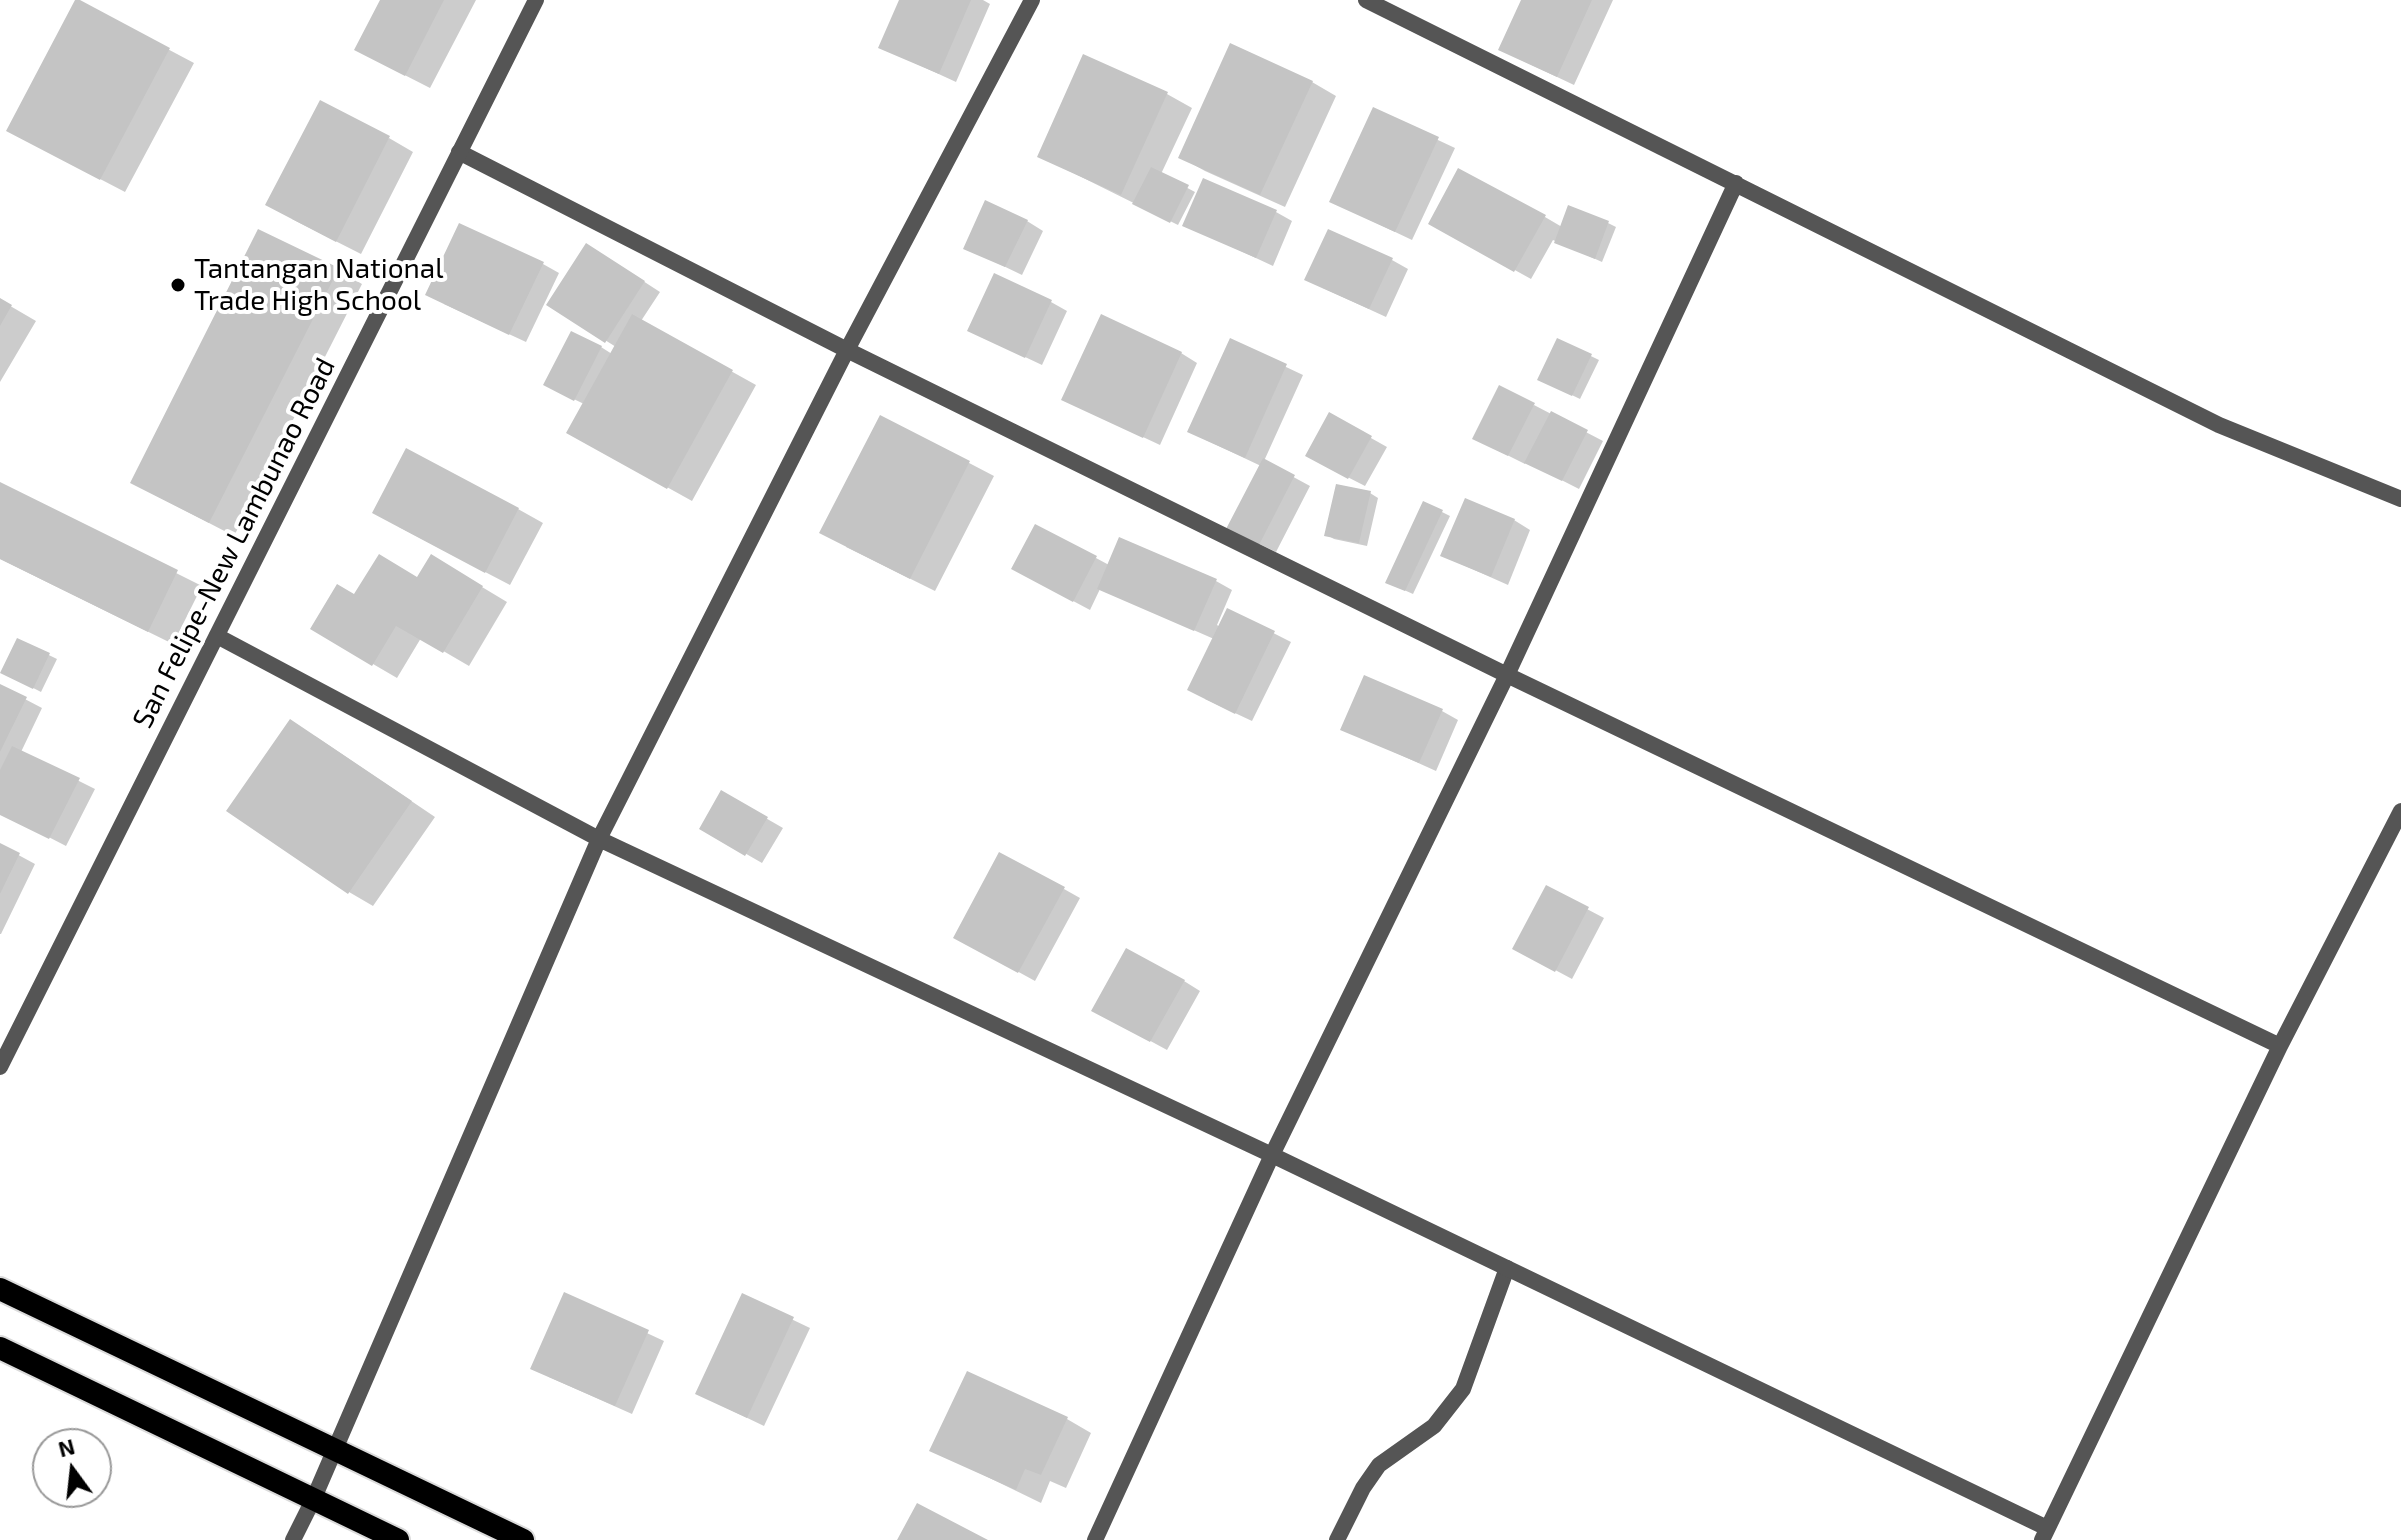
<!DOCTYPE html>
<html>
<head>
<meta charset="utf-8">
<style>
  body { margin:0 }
  #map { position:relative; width:2401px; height:1540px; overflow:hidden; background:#fff; font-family:"Exo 2",sans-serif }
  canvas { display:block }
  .north { position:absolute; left:32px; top:1428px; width:80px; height:80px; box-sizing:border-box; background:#fff; border:2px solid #999; border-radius:50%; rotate:345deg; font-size:22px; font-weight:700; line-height:32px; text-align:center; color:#000 }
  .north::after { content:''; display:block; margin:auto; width:28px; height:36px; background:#000; clip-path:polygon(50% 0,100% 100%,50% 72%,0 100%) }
</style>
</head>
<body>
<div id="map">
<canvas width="2401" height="1540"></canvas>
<div class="north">N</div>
</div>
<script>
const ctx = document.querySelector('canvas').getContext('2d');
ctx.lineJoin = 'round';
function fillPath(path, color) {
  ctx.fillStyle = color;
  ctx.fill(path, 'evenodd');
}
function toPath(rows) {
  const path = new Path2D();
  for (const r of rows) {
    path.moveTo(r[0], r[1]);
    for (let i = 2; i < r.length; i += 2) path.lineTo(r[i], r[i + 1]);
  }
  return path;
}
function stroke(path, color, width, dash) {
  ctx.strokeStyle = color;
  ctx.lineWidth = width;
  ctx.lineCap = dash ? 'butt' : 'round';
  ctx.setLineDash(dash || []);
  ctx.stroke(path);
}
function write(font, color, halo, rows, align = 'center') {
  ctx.font = font + ' "Exo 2",sans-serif';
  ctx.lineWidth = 8;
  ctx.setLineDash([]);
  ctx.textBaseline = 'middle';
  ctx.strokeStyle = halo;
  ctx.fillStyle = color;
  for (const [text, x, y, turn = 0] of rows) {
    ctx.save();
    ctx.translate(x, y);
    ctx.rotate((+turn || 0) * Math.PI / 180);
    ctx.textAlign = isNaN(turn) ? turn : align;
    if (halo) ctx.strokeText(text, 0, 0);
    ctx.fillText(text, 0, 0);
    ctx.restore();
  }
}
const shadow = toPath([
  [382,0,476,0,430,88,381,63],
  [901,0,983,0,990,4,956,82,880,47],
  [1523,0,1613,0,1574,85,1500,50],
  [77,1,194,63,125,192,33,144],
  [1084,57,1167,94,1192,108,1161,174,1195,192,1178,225,1039,156],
  [1312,82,1336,96,1285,207,1205,171,1180,157],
  [1374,110,1455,148,1412,240,1332,202],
  [389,138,413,152,361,254,292,219],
  [1276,212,1292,221,1273,266,1185,225],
  [1545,217,1562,227,1608,223,1616,227,1602,262,1553,240,1531,279,1430,223],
  [1027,221,1043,231,1022,275,966,248],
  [603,255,660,292,641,321,756,385,692,501,593,446,584,404,553,389,601,347,612,354,616,347,548,304],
  [1392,260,1408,269,1386,317,1323,288],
  [543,264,559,273,526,342,444,304],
  [338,270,362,284,234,536,132,483],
  [0,300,36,321,0,382],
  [1051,302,1067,311,1042,365,970,331],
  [1558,340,1599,360,1580,399,1547,383],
  [1231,341,1303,375,1264,461,1310,486,1276,552,1245,537,1261,466,1206,440],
  [1181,353,1197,363,1160,445,1064,400],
  [1534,405,1603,441,1579,489,1526,462,1525,464,1491,447],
  [1330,415,1387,447,1365,486,1324,465],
  [881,417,994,476,935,591,846,547],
  [0,485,202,586,173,644,0,559],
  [1370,493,1378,498,1367,546,1334,539,1327,535],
  [1424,503,1450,516,1413,594,1395,586],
  [518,509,543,523,510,585,399,527],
  [1514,520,1530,530,1508,585,1443,556],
  [432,557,507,602,469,666,421,638,397,678,313,629,355,597,418,579],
  [1096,558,1109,565,1216,581,1232,590,1217,625,1220,627,1228,610,1291,642,1252,721,1205,699,1214,639,1100,589,1090,610,1030,578],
  [18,640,57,659,41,692,10,676],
  [0,686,42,708,21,752,95,789,66,846,0,812],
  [1442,711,1458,720,1436,771,1343,729],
  [315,736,435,817,373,906,349,892],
  [722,793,783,828,762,863,701,828],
  [0,845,35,864,1,934,0,934],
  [1547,888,1604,918,1572,979,1531,957],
  [1064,889,1080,898,1035,981,955,937],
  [1184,981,1200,991,1167,1050,1110,1019],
  [565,1295,664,1341,632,1414,549,1377],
  [743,1296,810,1328,764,1426,714,1402],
  [1067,1419,1091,1433,1066,1488,1050,1481,1041,1503,932,1450]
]);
const building = toPath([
  [75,0,80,0,170,48,100,180,6,131],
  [380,0,444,0,405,76,354,50],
  [899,0,971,0,939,74,878,48],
  [1521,0,1592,0,1557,77,1498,50],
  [1230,43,1313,81,1260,195,1178,158],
  [1083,54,1168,92,1121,195,1037,157],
  [320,100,390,136,336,242,265,205],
  [1373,107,1439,137,1395,232,1329,202],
  [1151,167,1189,185,1170,223,1132,204],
  [1458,168,1546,215,1514,272,1428,224],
  [1203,178,1277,210,1256,258,1182,226],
  [985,200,1028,220,1005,267,963,249],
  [1568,205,1609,221,1595,259,1554,243],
  [459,223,544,262,509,335,425,295],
  [258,229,339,268,209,523,130,483],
  [1328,229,1393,258,1369,309,1304,280],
  [586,243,645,281,605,343,546,305],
  [994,273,1052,300,1025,358,967,331],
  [0,298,12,305,0,326],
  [632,314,733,370,667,489,566,433],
  [1101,314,1182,352,1143,438,1061,400],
  [571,331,602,346,574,401,543,385],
  [1230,338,1287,364,1245,458,1187,432],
  [1557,338,1592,354,1572,396,1537,380],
  [1499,385,1535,403,1508,456,1472,439],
  [1551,411,1588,430,1562,481,1524,463],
  [1329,412,1372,436,1348,479,1305,456],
  [880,415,970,461,910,579,819,533],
  [406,448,519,508,485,573,372,513],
  [1263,458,1295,475,1259,545,1226,529],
  [0,482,178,570,148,632,0,559],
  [1336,484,1371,491,1359,543,1324,536],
  [1465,498,1515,519,1491,577,1440,556],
  [1423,501,1443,510,1405,591,1385,583],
  [1035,524,1097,556,1073,602,1011,569],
  [1119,537,1217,579,1194,631,1097,589],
  [379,554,417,577,431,554,483,586,443,653,396,626,372,666,310,629,337,584,354,594],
  [1227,608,1275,631,1235,714,1187,690],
  [17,638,50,653,33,689,0,673],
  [1364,675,1443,709,1419,763,1340,730],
  [0,684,27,697,0,752],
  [290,719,412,801,348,894,226,811],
  [12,746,80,778,49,839,0,815,0,770],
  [721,790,768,817,745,856,699,829],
  [0,843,20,853,0,894],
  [999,852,1065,887,1018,973,953,938],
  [1546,885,1589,907,1555,972,1512,949],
  [1126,948,1185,980,1150,1042,1091,1011],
  [564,1292,649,1330,615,1406,530,1369],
  [742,1293,794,1317,747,1418,695,1394],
  [967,1371,1068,1417,1041,1475,1025,1469,1016,1490,929,1451],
  [917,1503,988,1540,897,1540]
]);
const service = toPath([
  [1337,1540,1363,1488,1379,1465,1434,1426,1463,1389,1507,1268]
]);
const minor = toPath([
  [1366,0,2219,425,2401,499],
  [459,152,847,350,1507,675,2280,1046],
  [217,636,599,839,1272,1155,2047,1528],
  [293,1540,313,1500,599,839,847,350,1032,0],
  [1095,1540,1272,1155,1507,675,1736,183],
  [2042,1540,2280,1046,2401,811]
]);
const tertiary = toPath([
  [0,1067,536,0]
]);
const trunk = toPath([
  [0,1289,523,1540],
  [0,1348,398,1540]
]);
const markers = [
  [178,285,8,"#000"]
];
const poiNames = [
  ["Tantangan National",194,269],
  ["Trade High School",194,301]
];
const streetNames = [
  ["San Felipe-New Lambunao Road",234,543,-63]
];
fillPath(shadow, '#0003');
fillPath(building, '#c4c4c4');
stroke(trunk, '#dbdbdb', 26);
stroke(service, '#555', 16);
stroke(minor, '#555', 16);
stroke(tertiary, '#555', 16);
stroke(trunk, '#000', 22);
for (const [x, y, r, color] of markers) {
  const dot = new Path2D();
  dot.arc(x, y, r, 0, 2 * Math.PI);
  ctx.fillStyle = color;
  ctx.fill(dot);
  stroke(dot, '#fff', 3);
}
write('28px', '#000', '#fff', poiNames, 'left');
write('28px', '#000', '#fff', streetNames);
</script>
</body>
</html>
